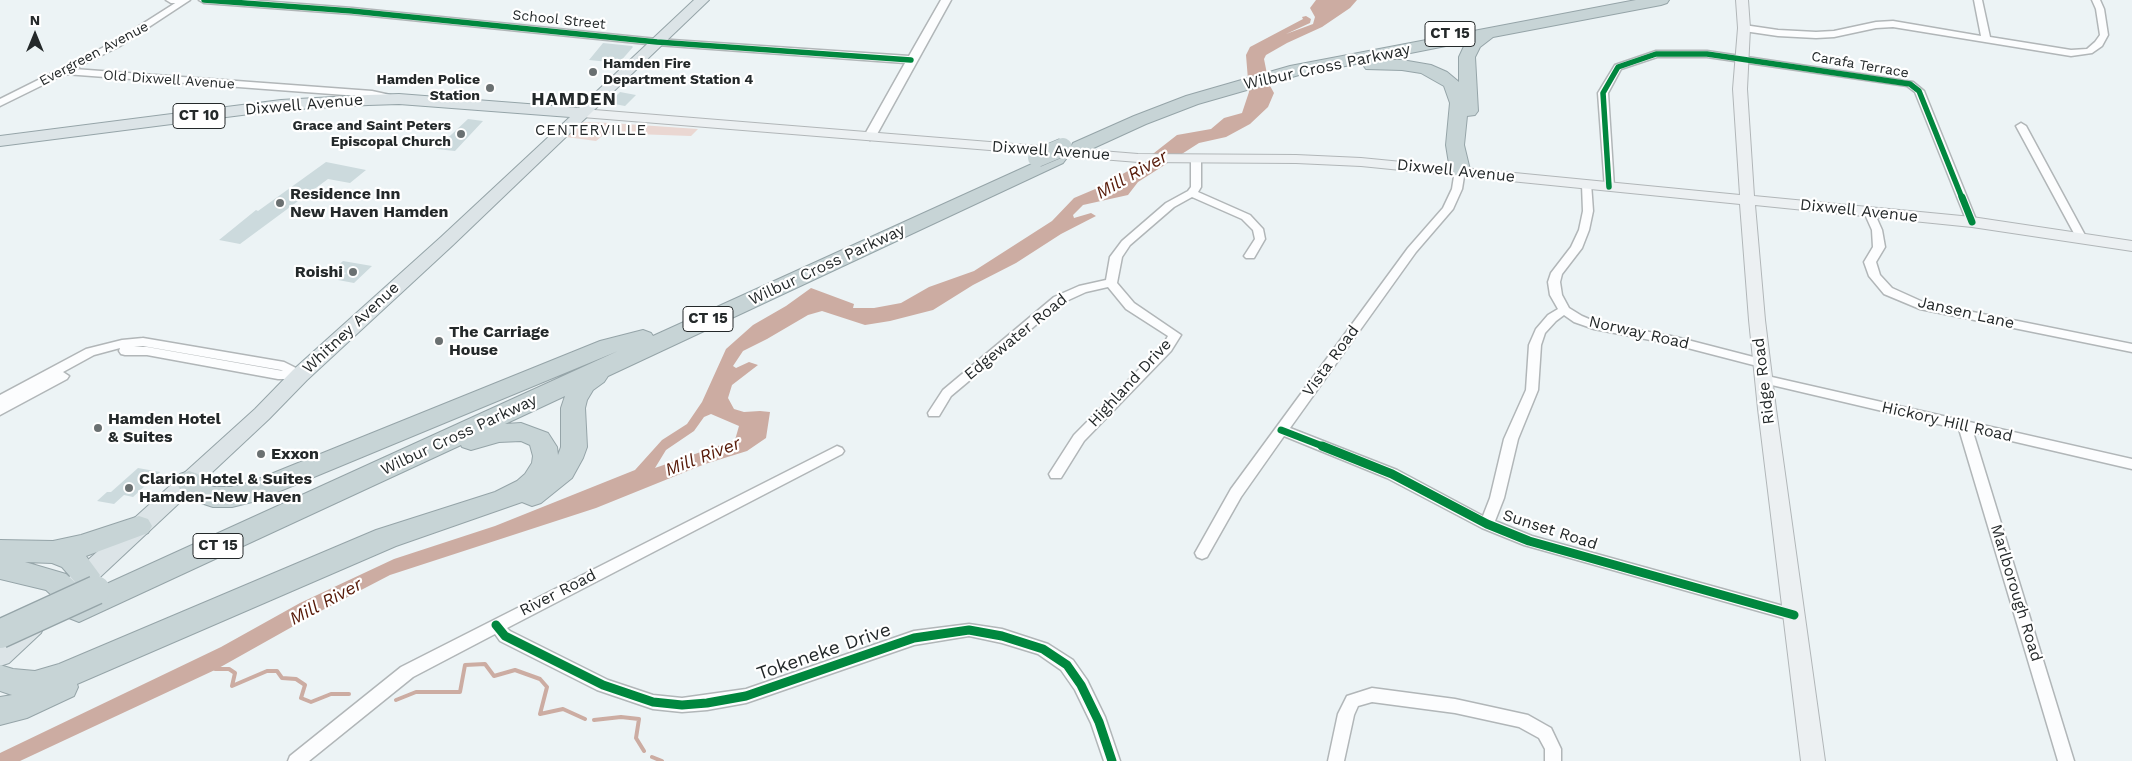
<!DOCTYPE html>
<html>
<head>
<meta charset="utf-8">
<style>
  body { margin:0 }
  #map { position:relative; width:2132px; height:761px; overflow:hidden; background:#ecf3f5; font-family:"Work Sans",sans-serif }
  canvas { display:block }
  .north { position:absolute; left:10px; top:10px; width:50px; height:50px; -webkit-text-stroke:4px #fff; paint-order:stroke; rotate:0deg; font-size:14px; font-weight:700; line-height:20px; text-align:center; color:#24292a }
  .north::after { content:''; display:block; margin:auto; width:18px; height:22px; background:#24292a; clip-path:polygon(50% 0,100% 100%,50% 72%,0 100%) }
</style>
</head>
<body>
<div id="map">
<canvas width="2132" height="761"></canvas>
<div class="north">N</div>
</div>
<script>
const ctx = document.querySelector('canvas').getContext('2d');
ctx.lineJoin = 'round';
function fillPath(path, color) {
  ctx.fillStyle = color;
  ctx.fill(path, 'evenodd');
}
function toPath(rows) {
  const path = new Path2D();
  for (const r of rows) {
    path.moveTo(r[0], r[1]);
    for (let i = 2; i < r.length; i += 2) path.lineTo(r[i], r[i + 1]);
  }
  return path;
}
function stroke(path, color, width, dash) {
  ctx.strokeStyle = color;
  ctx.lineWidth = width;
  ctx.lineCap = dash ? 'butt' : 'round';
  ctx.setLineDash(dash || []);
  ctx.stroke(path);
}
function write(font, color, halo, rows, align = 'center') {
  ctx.font = font + ' "Work Sans",sans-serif';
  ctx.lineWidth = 4.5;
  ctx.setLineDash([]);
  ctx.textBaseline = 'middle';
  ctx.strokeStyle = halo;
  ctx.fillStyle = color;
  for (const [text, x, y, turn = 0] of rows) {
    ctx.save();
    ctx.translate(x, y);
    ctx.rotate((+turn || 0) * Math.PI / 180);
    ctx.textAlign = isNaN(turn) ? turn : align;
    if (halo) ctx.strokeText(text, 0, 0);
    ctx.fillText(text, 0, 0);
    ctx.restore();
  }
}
const green = toPath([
  [583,122,611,123,698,129,691,136,606,133,596,141,566,137]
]);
const water = toPath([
  [1316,0,1357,0,1350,8,1322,27,1287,43,1266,55,1264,59,1269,84,1274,93,1268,107,1250,124,1226,137,1199,143,1138,182,1128,195,1083,205,1073,215,1074,218,1091,213,1096,216,1061,234,1016,263,973,285,933,310,890,321,865,325,822,311,808,315,767,339,743,351,733,366,736,368,749,362,758,365,732,385,728,398,734,409,744,412,760,411,770,412,766,438,747,451,705,464,596,508,390,575,315,614,217,669,20,761,0,761,0,753,221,647,300,603,394,559,495,526,635,470,662,440,687,424,702,402,726,349,753,325,786,306,811,288,854,304,853,308,874,308,901,303,929,287,974,271,1052,221,1074,198,1100,187,1140,164,1177,135,1211,129,1224,118,1242,113,1249,92,1246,55,1250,47,1303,19,1302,17,1306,16,1311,19,1310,23,1286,34,1313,24,1315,17,1310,8],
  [711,414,739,426,735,440,655,468,666,450,694,431,704,417]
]);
const stream = toPath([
  [215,669,229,669,235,673,232,686,267,671,277,671,282,678,296,679,305,685,301,698,311,702,331,694,349,694],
  [396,700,416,692,460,692,465,665,485,664,494,676,515,670,540,679,547,687,540,714,563,709,585,719],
  [594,720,621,717,639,719,636,738,644,751],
  [652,757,662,761]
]);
const building = toPath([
  [603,43,632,46,633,47,619,63,589,60],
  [620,92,636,95,625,106,609,103],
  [468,119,483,121,455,151,436,149],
  [326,162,366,170,350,183,328,179,240,244,219,240,256,210,258,211],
  [343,261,372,266,354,283,338,280,346,273,333,270],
  [138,468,160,472,133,497,124,495,114,504,97,501,107,492,111,492]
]);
const minor = toPath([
  [180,0,190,0,120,46,74,69,372,91,395,96,397,98,392,101,372,97,65,74,0,106,0,99,114,42,180,0],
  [1974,0,1982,0,1990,37,2071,50,2087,49,2095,42,2100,35,2096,9,2092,0,2100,0,2104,9,2108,35,2102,46,2092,53,2071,56,1893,27,1876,28,1834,37,1816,38,1778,36,1744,31,1740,28,1744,25,1778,30,1816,32,1834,31,1876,22,1893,21,1981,36,1974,0],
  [1656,51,1707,51,1913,82,1924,91,1977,222,1972,225,1967,222,1915,92,1907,86,1707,57,1657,57,1621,69,1608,93,1614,187,1613,189,1605,189,1598,93,1615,65,1656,51],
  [2021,123,2026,126,2086,237,2085,239,2081,240,2076,237,2016,126,2021,123],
  [1196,156,1201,159,1201,187,1198,192,1250,215,1263,229,1265,239,1254,258,1246,258,1244,256,1255,239,1253,230,1242,219,1192,197,1174,207,1130,245,1122,257,1117,283,1134,303,1181,335,1171,351,1084,441,1061,478,1051,478,1049,474,1074,435,1163,345,1168,336,1126,309,1108,287,1086,292,1062,303,951,396,939,416,929,416,928,413,943,390,1054,297,1079,286,1106,280,1110,257,1122,241,1166,203,1188,191,1191,187,1191,159,1196,156],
  [1460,167,1465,170,1462,189,1453,209,1416,252,1290,428,1397,470,1483,516,1490,498,1504,439,1526,390,1529,345,1536,329,1548,315,1558,309,1550,295,1548,282,1551,273,1571,247,1579,230,1583,211,1582,185,1583,183,1591,183,1593,211,1589,230,1582,248,1562,274,1560,282,1562,295,1569,308,1582,316,1596,322,1676,337,1765,360,1767,363,1761,367,1676,345,1594,329,1574,322,1564,315,1556,321,1545,333,1541,345,1538,390,1518,439,1504,498,1495,521,1532,536,1794,609,1799,611,1802,615,1799,619,1794,621,1524,545,1482,528,1387,478,1284,436,1241,497,1207,557,1202,559,1197,557,1195,553,1231,489,1408,248,1443,208,1452,189,1455,170,1460,167],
  [1869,209,1874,212,1882,230,1885,247,1876,262,1880,275,1892,288,1923,302,2132,344,2132,352,1920,309,1884,294,1869,276,1864,262,1873,247,1872,230,1864,212,1869,209],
  [143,338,284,362,304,372,306,375,300,379,278,379,147,355,125,355,121,354,119,351,120,348,94,355,63,372,69,376,67,379,0,415,0,395,86,349,122,340,143,338],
  [143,346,281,370,283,371,147,347,134,347,143,346],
  [1763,375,2132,459,2132,469,1973,432,2074,761,2058,761,1959,429,1759,382,1757,379,1759,376,1763,375],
  [837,446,842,448,844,451,842,454,507,628,510,631,608,680,653,695,682,698,746,689,914,631,969,624,1002,629,1048,644,1073,660,1087,680,1105,717,1120,761,1104,761,1091,723,1075,690,1061,670,1038,654,1002,643,969,636,914,645,746,703,707,710,682,712,653,709,597,690,500,641,495,634,413,677,309,761,288,761,290,756,401,667,837,446],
  [1372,688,1455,699,1528,715,1551,728,1561,749,1561,761,1545,761,1545,749,1539,738,1519,727,1455,713,1372,702,1358,706,1354,715,1344,761,1328,761,1338,714,1347,696,1372,688]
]);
const tertiary = toPath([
  [166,0,184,0,179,3,171,3,166,0],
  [199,0,248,0,352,8,657,39,909,56,941,0,951,0,876,136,870,140,864,136,905,63,657,45,352,14,204,3,199,0]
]);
const secondary = toPath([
  [1736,0,1748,0,1750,28,1747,89,1754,196,1972,217,2132,241,2132,251,1972,227,1755,205,1765,320,1776,409,1825,761,1801,761,1758,409,1749,320,1740,204,1361,166,1296,163,1138,162,582,117,575,113,582,109,1138,154,1296,155,1361,158,1740,195,1733,89,1738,28,1736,0]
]);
const primary = toPath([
  [694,0,709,0,453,245,307,380,269,419,83,593,75,596,67,593,63,586,67,579,255,409,293,370,441,237,570,117,399,104,368,105,281,110,0,146,0,136,281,100,368,95,399,94,579,108,694,0],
  [32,616,41,619,44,626,41,633,9,663,0,666,0,640,23,619,32,616]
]);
const motorway = toPath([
  [1636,0,1669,0,1667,3,1661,5,1493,37,1480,47,1475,57,1478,111,1475,115,1467,116,1464,145,1470,170,1467,174,1460,176,1453,174,1450,170,1446,145,1450,103,1444,86,1421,73,1402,70,1366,69,1363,65,1366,62,1299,75,1198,104,1146,124,1087,151,1080,153,1073,151,1071,147,1073,143,1134,116,1186,96,1290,66,1636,0],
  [1466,42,1459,57,1459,82,1447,72,1431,65,1402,60,1375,60,1466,42],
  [1056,153,1063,155,1066,159,1063,163,608,376,604,382,593,390,587,400,585,408,587,447,583,458,572,478,541,503,532,506,522,502,396,546,77,684,78,687,74,696,27,718,0,725,0,697,12,695,0,691,0,665,13,669,35,671,59,664,376,530,495,492,517,481,525,474,532,463,533,456,530,445,521,441,499,442,471,450,462,447,461,445,79,622,69,618,65,610,67,604,58,601,46,590,0,579,0,540,53,541,81,535,139,516,148,519,152,526,148,533,86,556,100,575,96,583,86,586,76,583,62,567,52,563,25,562,66,574,78,585,82,593,80,596,618,351,256,501,232,507,213,507,204,504,183,496,176,481,180,474,189,471,198,474,203,483,214,487,232,487,251,482,600,341,643,330,651,333,653,336,1056,153],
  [565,396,561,408,561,447,558,455,557,447,548,433,521,423,505,424,565,396]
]);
const motorwayBridgeFar1 = toPath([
  [1037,158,1063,147]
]);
const motorwayBridge = toPath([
  [0,634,96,590]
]);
const cyclewayFar2 = toPath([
  [204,0,352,11,657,42,911,60],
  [1609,187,1603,93,1618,67,1656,54,1707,54,1910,84,1919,91,1962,198]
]);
const cyclewayFar1 = toPath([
  [1962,197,1972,222],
  [1281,430,1325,447]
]);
const cycleway = toPath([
  [1322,446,1392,474,1487,524,1529,541,1794,615],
  [496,625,505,636,603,685,653,702,682,705,707,703,746,696,914,638,969,630,1002,636,1043,649,1067,665,1081,685,1099,722,1112,761]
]);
const markers = [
  [593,72,5,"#6a7071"],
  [490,88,5,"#6a7071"],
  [461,134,5,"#6a7071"],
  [280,203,5,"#6a7071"],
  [353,272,5,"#6a7071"],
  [439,341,5,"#6a7071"],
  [98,428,5,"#6a7071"],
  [261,454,5,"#6a7071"],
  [129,488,5,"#6a7071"]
];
const farStreetnames = [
  ["School Street",559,20,6],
  ["Evergreen Avenue",94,54,-28],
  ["Carafa Terrace",1860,65,10],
  ["Old Dixwell Avenue",169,80,4]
];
const farPoinames = [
  ["Hamden Fire",603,64,"left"],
  ["Department Station 4",603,80,"left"],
  ["Hamden Police",480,80],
  ["Station",480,96],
  ["Grace and Saint Peters",451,126],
  ["Episcopal Church",451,142]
];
const shields = [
  [1450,34,50],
  [199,116,52],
  [708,319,50],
  [218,546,50]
];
const shieldNames = [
  ["CT 15",1450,34],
  ["CT 10",199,116],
  ["CT 15",708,319],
  ["CT 15",218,546]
];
const farNeighbourhoodnames = [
  ["CENTERVILLE",591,131]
];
const streetNames = [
  ["Wilbur Cross Parkway",1327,67,-12],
  ["Dixwell Avenue",304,105,-5],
  ["Dixwell Avenue",1051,151,4],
  ["Dixwell Avenue",1456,171,6],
  ["Dixwell Avenue",1859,211,6],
  ["Wilbur Cross Parkway",827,265,-25],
  ["Jansen Lane",1966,313,13],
  ["Whitney Avenue",351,328,-43],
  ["Norway Road",1639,333,13],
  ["Edgewater Road",1016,337,-39],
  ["Vista Road",1331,361,-54],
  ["Ridge Road",1764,381,-97],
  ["Highland Drive",1130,383,-47],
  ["Hickory Hill Road",1947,422,13],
  ["Wilbur Cross Parkway",459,435,-25],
  ["Sunset Road",1550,530,18],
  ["River Road",558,593,-27],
  ["Marlborough Road",2016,593,73]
];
const poiNames = [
  ["Residence Inn",290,194],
  ["New Haven Hamden",290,212],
  ["Roishi",343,272,"right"],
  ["The Carriage",449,332],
  ["House",449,350],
  ["Hamden Hotel",108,419],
  ["& Suites",108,437],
  ["Exxon",271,454],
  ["Clarion Hotel & Suites",139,479],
  ["Hamden-New Haven",139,497]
];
const farDistrictnames = [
  ["HAMDEN",574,100]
];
const waterNames = [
  ["Mill River",1132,175,-30],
  ["Mill River",703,457,-21],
  ["Mill River",326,602,-28]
];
const nearStreetnames = [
  ["Tokeneke Drive",824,652,-19]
];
fillPath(green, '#ead7d2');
fillPath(water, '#ccaca2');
stroke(stream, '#ccaca2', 4);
fillPath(building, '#ccdadd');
stroke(minor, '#b1b6b8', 3);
stroke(tertiary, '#b1b6b8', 3);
stroke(secondary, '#b1b6b8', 2);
stroke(primary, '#95a4a8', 2);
stroke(motorway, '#95a4a8', 2);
fillPath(minor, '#fcfdfe');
fillPath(tertiary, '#fcfdfe');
fillPath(secondary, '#ecf0f2');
fillPath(primary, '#dce4e7');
fillPath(motorway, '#c7d4d6');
stroke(motorwayBridgeFar1, '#95a4a8', 19, []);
stroke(motorwayBridge, '#95a4a8', 31, []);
stroke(motorwayBridgeFar1, '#c7d4d6', 18);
stroke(motorwayBridge, '#c7d4d6', 28);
stroke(cyclewayFar2, '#00873e', 5.5);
stroke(cyclewayFar1, '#00873e', 7);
stroke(cycleway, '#00873e', 9);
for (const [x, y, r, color] of markers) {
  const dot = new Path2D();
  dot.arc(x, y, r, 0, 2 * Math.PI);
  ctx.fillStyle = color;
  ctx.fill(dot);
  stroke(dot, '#fff', 2);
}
write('14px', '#24292a', '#fff', farStreetnames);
write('bold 14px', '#24292a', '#fff', farPoinames, 'right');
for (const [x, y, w] of shields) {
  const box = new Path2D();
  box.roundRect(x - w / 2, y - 12.5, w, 25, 4);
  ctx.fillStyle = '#fff';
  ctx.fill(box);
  stroke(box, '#24292a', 1);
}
write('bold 15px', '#24292a', null, shieldNames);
ctx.letterSpacing = '1px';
write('15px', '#24292a', '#fff', farNeighbourhoodnames);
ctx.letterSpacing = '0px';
write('16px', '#24292a', '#fff', streetNames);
write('bold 16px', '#24292a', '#fff', poiNames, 'left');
ctx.letterSpacing = '1px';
write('bold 18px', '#24292a', '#fff', farDistrictnames);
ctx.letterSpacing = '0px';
write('italic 18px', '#571a08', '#fff', waterNames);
write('19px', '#24292a', '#fff', nearStreetnames);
</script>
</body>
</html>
